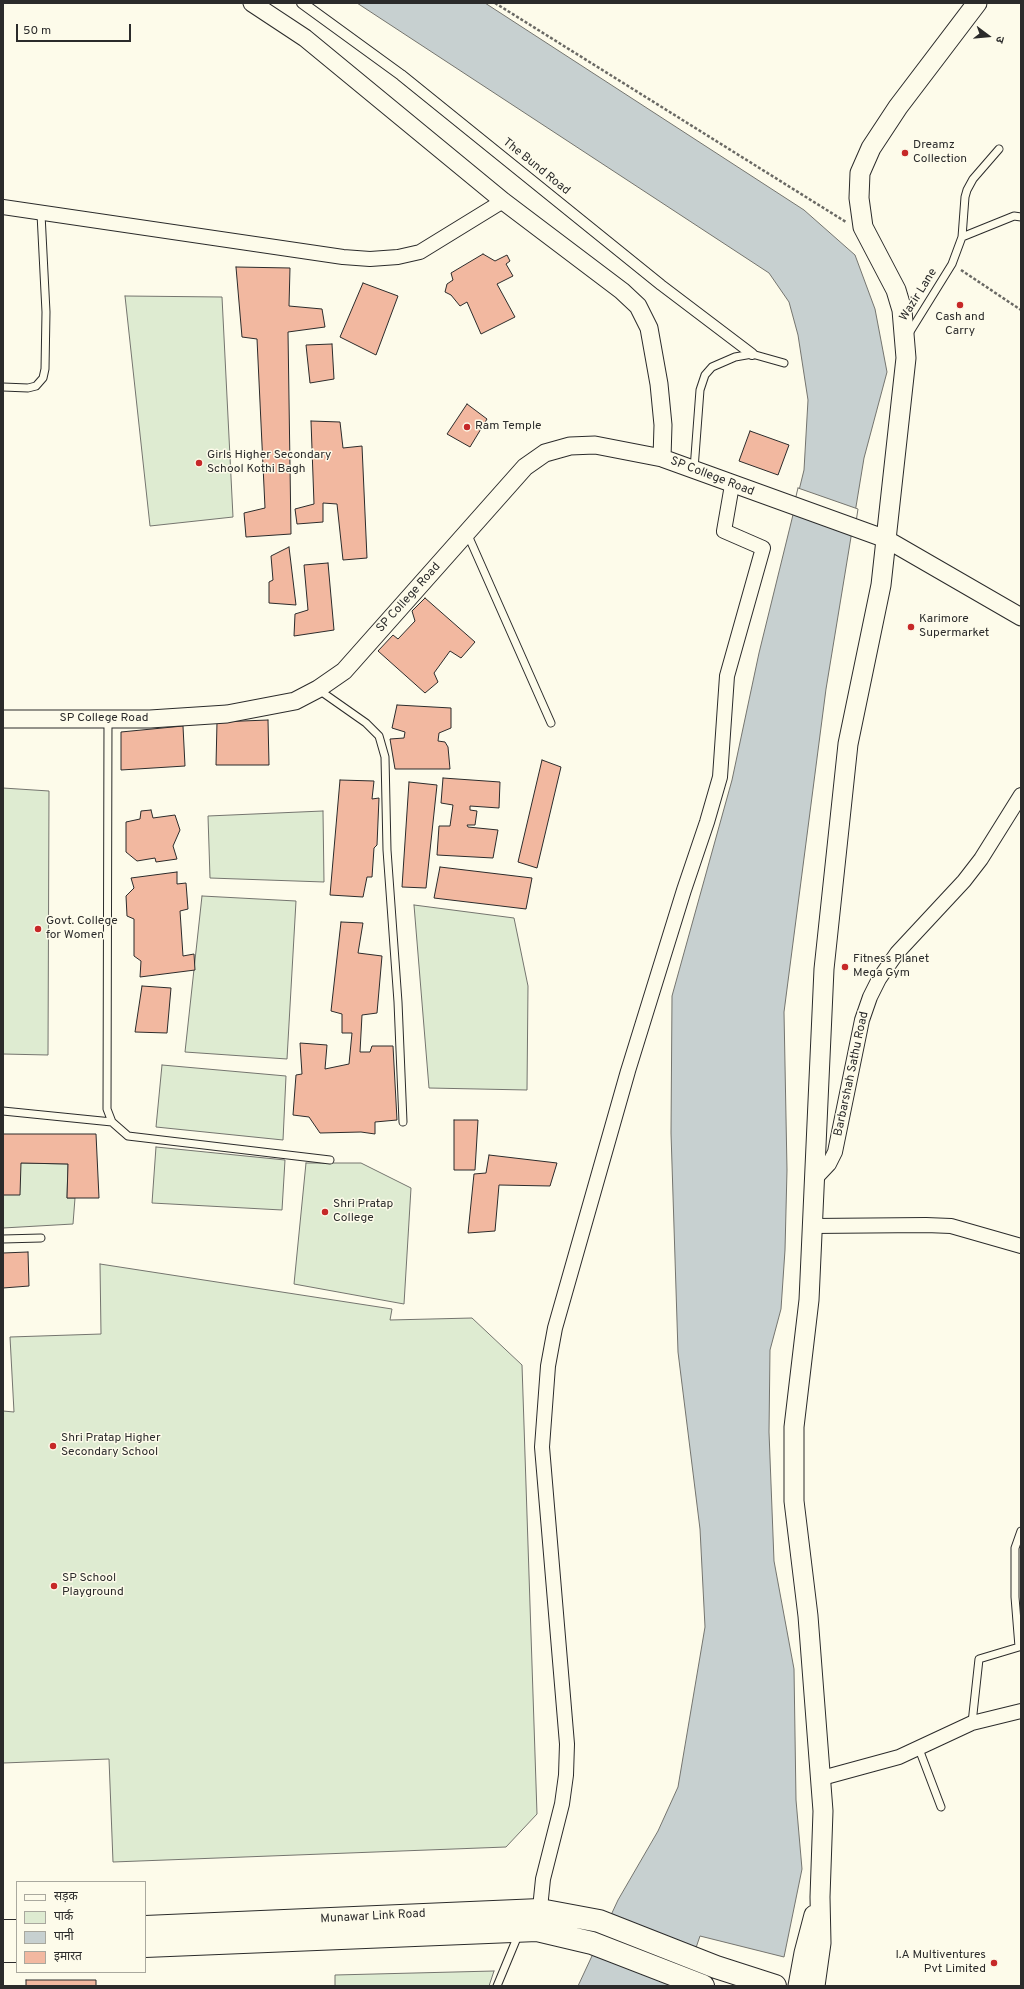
<!DOCTYPE html>
<html>
<head>
<meta charset="utf-8">
<style>
  body { margin:0 }
  #map { position:relative; width:1024px; height:1989px; overflow:hidden; background:#fdfbea; font-family:Overpass,"Noto Sans Devanagari",sans-serif }
  canvas { display:block }
  .frame { position:absolute; inset:0; border:4px solid #2b2b2b; pointer-events:none }
  .legend { position:absolute; left:16px; top:1881px; width:130px; height:92px; box-sizing:border-box; background:#fdfbea; border:1px solid #a9a89e; margin:0; padding:5px 7px; list-style:none; font-size:12px; color:#2b2b2b }
  .legend li { display:flex; align-items:center; gap:8px; height:20px }
  .legend b { width:20px; border:1px solid #a9a89e }
  .north { position:absolute; left:968px; top:16px; width:40px; height:40px; -webkit-text-stroke:3px #fdfbea; paint-order:stroke; rotate:106deg; font-size:11px; font-weight:700; line-height:16px; text-align:center; color:#2b2b2b }
  .north::after { content:''; display:block; margin:auto; width:14px; height:18px; background:#2b2b2b; clip-path:polygon(50% 0,100% 100%,50% 72%,0 100%) }
  .scale { position:absolute; left:16px; top:24px; width:115px; height:18px; box-sizing:border-box; border:2px solid #2b2b2b; border-top:0; padding-left:5px; font-size:12px; line-height:14px; white-space:nowrap; color:#2b2b2b; -webkit-text-stroke:3px #fdfbea; paint-order:stroke }
</style>
</head>
<body>
<div id="map">
<canvas width="1024" height="1989"></canvas>
<div class="frame"></div>
<ul class="legend">
<li><b style="height:5px;background:#fdfbea"></b>सड़क</li>
<li><b style="height:11px;background:#deebd1"></b>पार्क</li>
<li><b style="height:11px;background:#c7d0d0"></b>पानी</li>
<li><b style="height:11px;background:#f2b8a0"></b>इमारत</li>
</ul>
<div class="north">उ</div>
<div class="scale">50 m</div>
</div>
<script>
const ctx = document.querySelector('canvas').getContext('2d');
ctx.lineJoin = 'round';
function fillPath(path, color) {
  ctx.fillStyle = color;
  ctx.fill(path, 'evenodd');
}
function toPath(rows) {
  const path = new Path2D();
  for (const r of rows) {
    path.moveTo(r[0], r[1]);
    for (let i = 2; i < r.length; i += 2) path.lineTo(r[i], r[i + 1]);
  }
  return path;
}
function stroke(path, color, width, dash) {
  ctx.strokeStyle = color;
  ctx.lineWidth = width;
  ctx.lineCap = dash ? 'butt' : 'round';
  ctx.setLineDash(dash || []);
  ctx.stroke(path);
}
function write(font, color, halo, rows, align = 'center') {
  ctx.font = font + ' Overpass,sans-serif';
  ctx.lineWidth = 3;
  ctx.setLineDash([]);
  ctx.textBaseline = 'middle';
  ctx.strokeStyle = halo;
  ctx.fillStyle = color;
  for (const [text, x, y, turn = 0] of rows) {
    ctx.save();
    ctx.translate(x, y);
    ctx.rotate((+turn || 0) * Math.PI / 180);
    ctx.textAlign = isNaN(turn) ? turn : align;
    if (halo) ctx.strokeText(text, 0, 0);
    ctx.fillText(text, 0, 0);
    ctx.restore();
  }
}
const green = toPath([
  [125,296,222,297,233,517,150,526,125,296],
  [3,788,49,791,48,1055,3,1054,3,788],
  [323,811,324,882,210,878,208,816,323,811],
  [202,896,296,901,287,1059,185,1052,202,896],
  [414,905,514,918,528,986,527,1090,429,1088,414,905],
  [162,1065,286,1076,283,1140,156,1127,162,1065],
  [156,1147,285,1160,282,1210,152,1203,156,1147],
  [21,1163,68,1164,67,1198,75,1198,73,1224,3,1228,3,1195,21,1163],
  [306,1163,361,1163,411,1188,404,1304,294,1284,306,1163],
  [100,1264,392,1309,390,1320,472,1318,522,1365,537,1814,506,1847,113,1862,109,1759,3,1763,3,1411,14,1412,10,1337,101,1334,100,1264],
  [494,1971,489,1986,335,1986,335,1975,494,1971]
]);
const water = toPath([
  [357,3,485,3,804,210,855,255,875,309,887,372,864,458,826,689,784,1012,787,1170,785,1250,781,1309,770,1350,769,1432,774,1561,794,1669,796,1800,802,1869,784,1957,700,1936,683,1986,578,1986,618,1900,658,1831,678,1787,705,1627,700,1529,678,1352,671,1133,672,996,732,780,759,653,804,470,808,400,798,335,789,302,769,273,357,3]
]);
const pier = toPath([
  [798,488,858,509,854,535,792,513,798,488]
]);
const building = toPath([
  [483,254,495,261,507,255,510,261,506,264,513,276,497,284,515,317,481,334,467,302,460,306,451,295,445,292,447,284,453,280,451,273,483,254],
  [236,267,290,268,289,306,322,309,325,327,288,332,291,534,246,537,244,513,265,508,257,339,242,337,236,267],
  [363,283,398,296,376,355,340,337,363,283],
  [332,344,334,379,310,383,306,345,332,344],
  [467,404,487,419,470,447,447,434,467,404],
  [311,421,340,422,343,448,362,446,367,558,343,560,337,504,323,503,323,522,297,524,295,509,314,504,311,421],
  [750,431,789,445,778,475,739,461,750,431],
  [289,547,296,605,269,603,269,582,273,580,271,556,289,547],
  [328,563,334,630,294,636,295,614,308,610,304,565,328,563],
  [425,598,475,642,461,658,450,651,434,673,438,682,425,693,378,651,393,635,398,639,415,621,412,611,425,598],
  [397,705,451,708,451,728,439,733,438,741,445,742,448,747,450,769,395,769,390,739,404,738,405,732,392,728,397,705],
  [268,720,269,765,216,765,217,722,268,720],
  [183,726,185,766,121,770,121,732,183,726],
  [542,760,561,767,537,868,518,862,542,760],
  [443,778,500,782,499,808,470,806,470,810,477,811,475,825,467,825,468,827,498,830,493,858,437,855,439,826,450,826,453,805,441,803,443,778],
  [340,780,374,781,372,799,379,798,377,845,374,848,372,877,367,877,363,897,330,895,340,780],
  [409,782,437,785,426,888,402,887,409,782],
  [151,810,153,818,175,815,180,830,173,846,177,859,156,862,155,858,137,861,126,852,126,822,140,819,141,811,151,810],
  [440,867,532,878,526,909,434,898,440,867],
  [177,872,177,884,186,883,188,909,180,911,183,956,194,954,195,970,140,977,141,961,134,956,134,919,127,916,126,896,134,888,131,878,177,872],
  [341,922,363,923,358,953,382,956,377,1013,362,1015,360,1052,370,1052,372,1046,393,1046,397,1120,375,1122,375,1134,361,1132,320,1133,309,1117,293,1115,296,1075,302,1074,300,1043,327,1045,325,1069,349,1064,352,1033,342,1033,342,1014,331,1011,341,922],
  [142,986,171,988,167,1033,135,1032,142,986],
  [454,1120,478,1120,475,1170,454,1170,454,1120],
  [3,1134,96,1134,99,1198,67,1198,68,1164,21,1163,20,1195,3,1195,3,1134],
  [489,1155,557,1163,550,1186,499,1185,495,1231,468,1233,474,1174,486,1173,489,1155],
  [28,1252,29,1286,3,1288,3,1253,28,1252],
  [26,1980,96,1980,96,1986,26,1986,26,1980]
]);
const path = toPath([
  [495,3,846,222],
  [961,270,1021,310]
]);
const service = toPath([
  [962,237,1014,216,1021,217],
  [908,335,952,264,962,237,965,197,967,190,973,179,999,149],
  [3,387,28,388,36,386,43,378,45,369,46,312,41,214],
  [694,469,700,390,705,375,712,367,735,357,752,354,784,363],
  [467,533,551,723],
  [319,690,366,723,379,736,385,757,387,850,398,1002,403,1122],
  [108,718,107,1109,112,1122,128,1136,330,1160],
  [3,1111,112,1122],
  [3,1239,41,1238],
  [972,1723,979,1659,1019,1647,1015,1597,1015,1548,1021,1531],
  [919,1749,941,1807],
  [497,1986,519,1933]
]);
const pedestrian = toPath([
  [302,3,401,75,661,285,752,354]
]);
const minor = toPath([
  [3,207,343,257,370,259,398,257,420,252,503,201],
  [813,1181,829,1164,835,1152,862,1020,870,997,879,979,897,953,964,881,981,859,1021,795],
  [813,1226,926,1225,951,1226,1021,1246],
  [822,1778,899,1757,972,1723,1021,1711],
  [539,1918,543,1879,562,1804,566,1775,567,1744,542,1447,548,1366,555,1328,628,1071,684,890,707,822,720,777,727,676,763,548,724,531,732,485]
]);
const tertiary = toPath([
  [252,3,305,38,503,201,622,291,638,306,649,328,659,384,663,425,662,458],
  [3,719,150,719,227,714,295,701,318,689,344,671,525,467,545,453,570,446,595,445,662,458,886,539,1021,617]
]);
const secondary = toPath([
  [798,1986,804,1953,814,1915],
  [815,1986,821,1943,820,1897,823,1811,808,1616,794,1501,794,1427,809,1300,824,969,848,744,881,585,906,358,902,310,896,290,863,227,859,198,860,173,871,148,898,107,977,3]
]);
const primary = toPath([
  [145,1927,540,1910,599,1921,716,1967,775,1986],
  [3,1931,17,1931],
  [145,1946,537,1930,592,1943,703,1986],
  [3,1951,17,1951]
]);
const markers = [
  [905,153,4,"#c62828"],
  [960,305,4,"#c62828"],
  [467,427,4,"#c62828"],
  [199,463,4,"#c62828"],
  [911,627,4,"#c62828"],
  [38,929,4,"#c62828"],
  [845,967,4,"#c62828"],
  [325,1212,4,"#c62828"],
  [53,1446,4,"#c62828"],
  [54,1586,4,"#c62828"],
  [994,1963,4,"#c62828"]
];
const poiNames = [
  ["Dreamz",913,146],
  ["Collection",913,160],
  ["Cash and",960,318,"center"],
  ["Carry",960,332,"center"],
  ["Ram Temple",475,427],
  ["Girls Higher Secondary",207,456],
  ["School Kothi Bagh",207,470],
  ["Karimore",919,620],
  ["Supermarket",919,634],
  ["Govt. College",46,922],
  ["for Women",46,936],
  ["Fitness Planet",853,960],
  ["Mega Gym",853,974],
  ["Shri Pratap",333,1205],
  ["College",333,1219],
  ["Shri Pratap Higher",61,1439],
  ["Secondary School",61,1453],
  ["SP School",62,1579],
  ["Playground",62,1593],
  ["I.A Multiventures",986,1956,"right"],
  ["Pvt Limited",986,1970,"right"]
];
const streetNames = [
  ["The Bund Road",536,167,39],
  ["Wazir Lane",919,295,-58],
  ["SP College Road",712,477,21],
  ["SP College Road",409,598,-48],
  ["SP College Road",104,719],
  ["Barbarshah Sathu Road",852,1074,-78],
  ["Munawar Link Road",373,1917,-3]
];
fillPath(green, '#deebd1');
stroke(green, '#74746e', 1);
fillPath(water, '#c7d0d0');
stroke(water, '#74746e', 1);
fillPath(pier, '#fdfbea');
stroke(pier, '#74746e', 1);
fillPath(building, '#f2b8a0');
stroke(building, '#2b2b2b', 1);
stroke(service, '#2b2b2b', 9);
stroke(pedestrian, '#2b2b2b', 12);
stroke(minor, '#2b2b2b', 16);
stroke(tertiary, '#2b2b2b', 19);
stroke(secondary, '#2b2b2b', 21);
stroke(primary, '#2b2b2b', 24);
stroke(path, '#6a6964', 2.5, [3, 2]);
stroke(service, '#fdfbea', 7);
stroke(pedestrian, '#fdfbea', 10);
stroke(minor, '#fdfbea', 14);
stroke(tertiary, '#fdfbea', 17);
stroke(secondary, '#fdfbea', 19);
stroke(primary, '#fdfbea', 22);
for (const [x, y, r, color] of markers) {
  const dot = new Path2D();
  dot.arc(x, y, r, 0, 2 * Math.PI);
  ctx.fillStyle = color;
  ctx.fill(dot);
  stroke(dot, '#fdfbea', 1.5);
}
write('12px', '#2b2b2b', '#fdfbea', poiNames, 'left');
write('12px', '#2b2b2b', '#fdfbea', streetNames);
</script>
</body>
</html>
